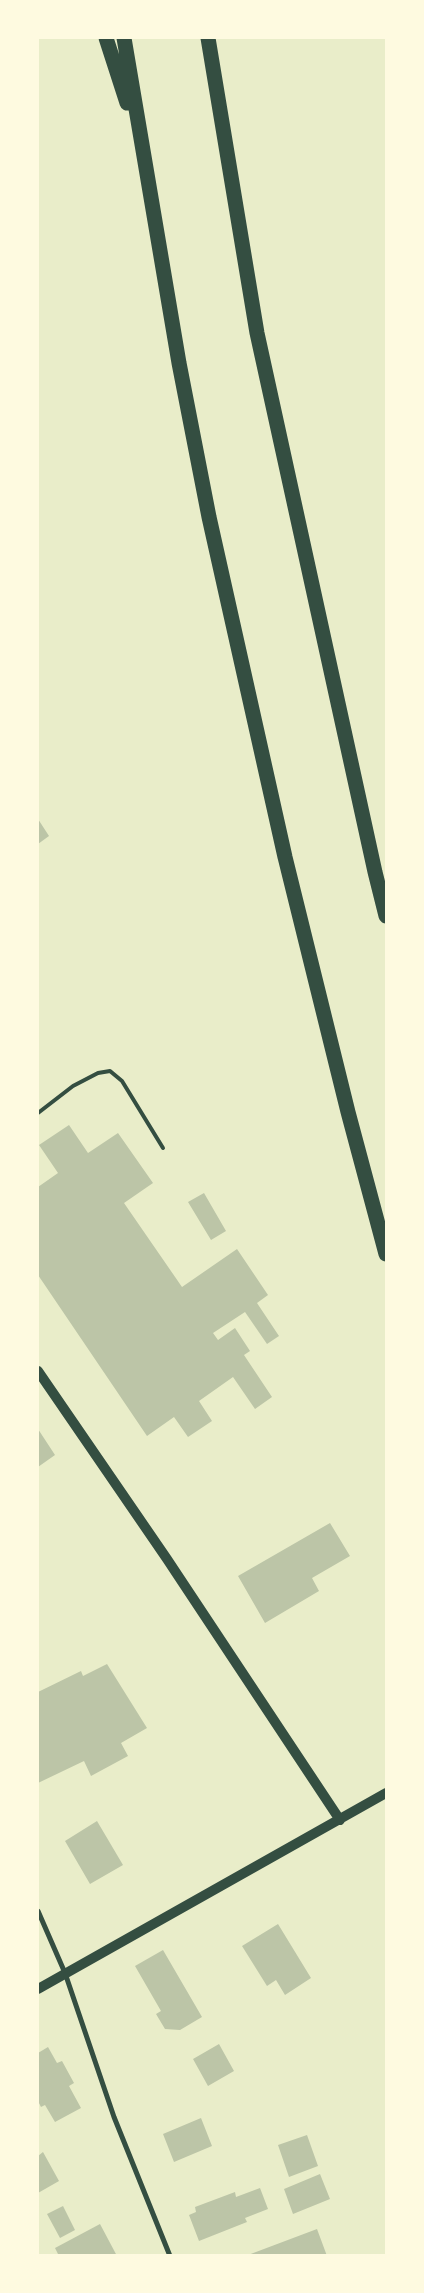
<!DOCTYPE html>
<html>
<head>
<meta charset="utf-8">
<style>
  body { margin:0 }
  #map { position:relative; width:424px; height:2293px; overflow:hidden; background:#e9edc9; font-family:"Fira Sans Condensed",sans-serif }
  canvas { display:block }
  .frame { position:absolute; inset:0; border:39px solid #fefae0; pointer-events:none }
</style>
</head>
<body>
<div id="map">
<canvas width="424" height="2293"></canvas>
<div class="frame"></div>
</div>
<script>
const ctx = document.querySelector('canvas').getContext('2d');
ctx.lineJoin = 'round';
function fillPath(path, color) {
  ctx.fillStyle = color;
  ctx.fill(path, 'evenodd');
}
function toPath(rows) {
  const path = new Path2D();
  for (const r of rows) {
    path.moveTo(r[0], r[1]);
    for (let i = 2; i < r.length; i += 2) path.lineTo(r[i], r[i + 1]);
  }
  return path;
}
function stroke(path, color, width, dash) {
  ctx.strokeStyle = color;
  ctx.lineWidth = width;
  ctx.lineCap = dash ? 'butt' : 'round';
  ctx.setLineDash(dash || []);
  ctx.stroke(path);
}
const building = toPath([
  [38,819,49,836,38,844],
  [69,1125,88,1153,118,1133,153,1183,124,1203,182,1287,237,1249,268,1295,257,1303,279,1336,267,1344,245,1312,213,1333,218,1340,235,1328,250,1351,244,1355,272,1397,255,1409,233,1377,199,1401,212,1421,188,1437,174,1417,147,1436,38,1275,38,1187,58,1173,39,1145],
  [204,1193,226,1231,211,1240,188,1202],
  [38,1429,55,1455,38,1467],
  [330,1523,350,1556,312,1578,319,1591,265,1623,238,1576],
  [107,1664,147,1728,121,1743,128,1756,91,1776,84,1761,38,1783,38,1692,81,1671,83,1676],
  [97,1821,123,1865,90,1884,65,1841],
  [278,1924,311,1978,285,1995,276,1980,267,1986,242,1946],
  [163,1950,202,2017,180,2030,165,2029,156,2014,161,2011,135,1966],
  [219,2044,234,2071,208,2086,193,2059],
  [48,2047,57,2063,62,2061,74,2083,69,2086,81,2108,55,2122,45,2105,41,2107,38,2101,38,2053],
  [201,2118,212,2146,174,2162,163,2134],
  [307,2135,318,2166,289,2177,278,2145],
  [43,2152,59,2181,38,2193,38,2156],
  [320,2174,330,2199,293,2214,284,2189],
  [260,2188,268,2209,245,2218,247,2222,199,2241,189,2215,196,2212,195,2207,235,2192,236,2197],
  [63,2206,75,2230,60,2238,47,2214],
  [100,2224,117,2256,59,2256,55,2248],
  [317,2229,327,2256,248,2256,248,2255]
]);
const service = toPath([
  [38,1113,73,1086,98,1073,110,1071,122,1081,163,1148]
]);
const minor = toPath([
  [38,1911,65,1973,114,2117,170,2256]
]);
const secondary = toPath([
  [38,1371,167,1559,340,1820],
  [38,1989,386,1793]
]);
const motorway = toPath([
  [106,38,127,103],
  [124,38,179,363,209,517,285,857,348,1112,386,1254],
  [208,38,257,333,375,872,386,916]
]);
fillPath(building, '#bcc5a7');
stroke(service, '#344e41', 4);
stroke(minor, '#344e41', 5);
stroke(secondary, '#344e41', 10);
stroke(motorway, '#344e41', 15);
</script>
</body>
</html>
